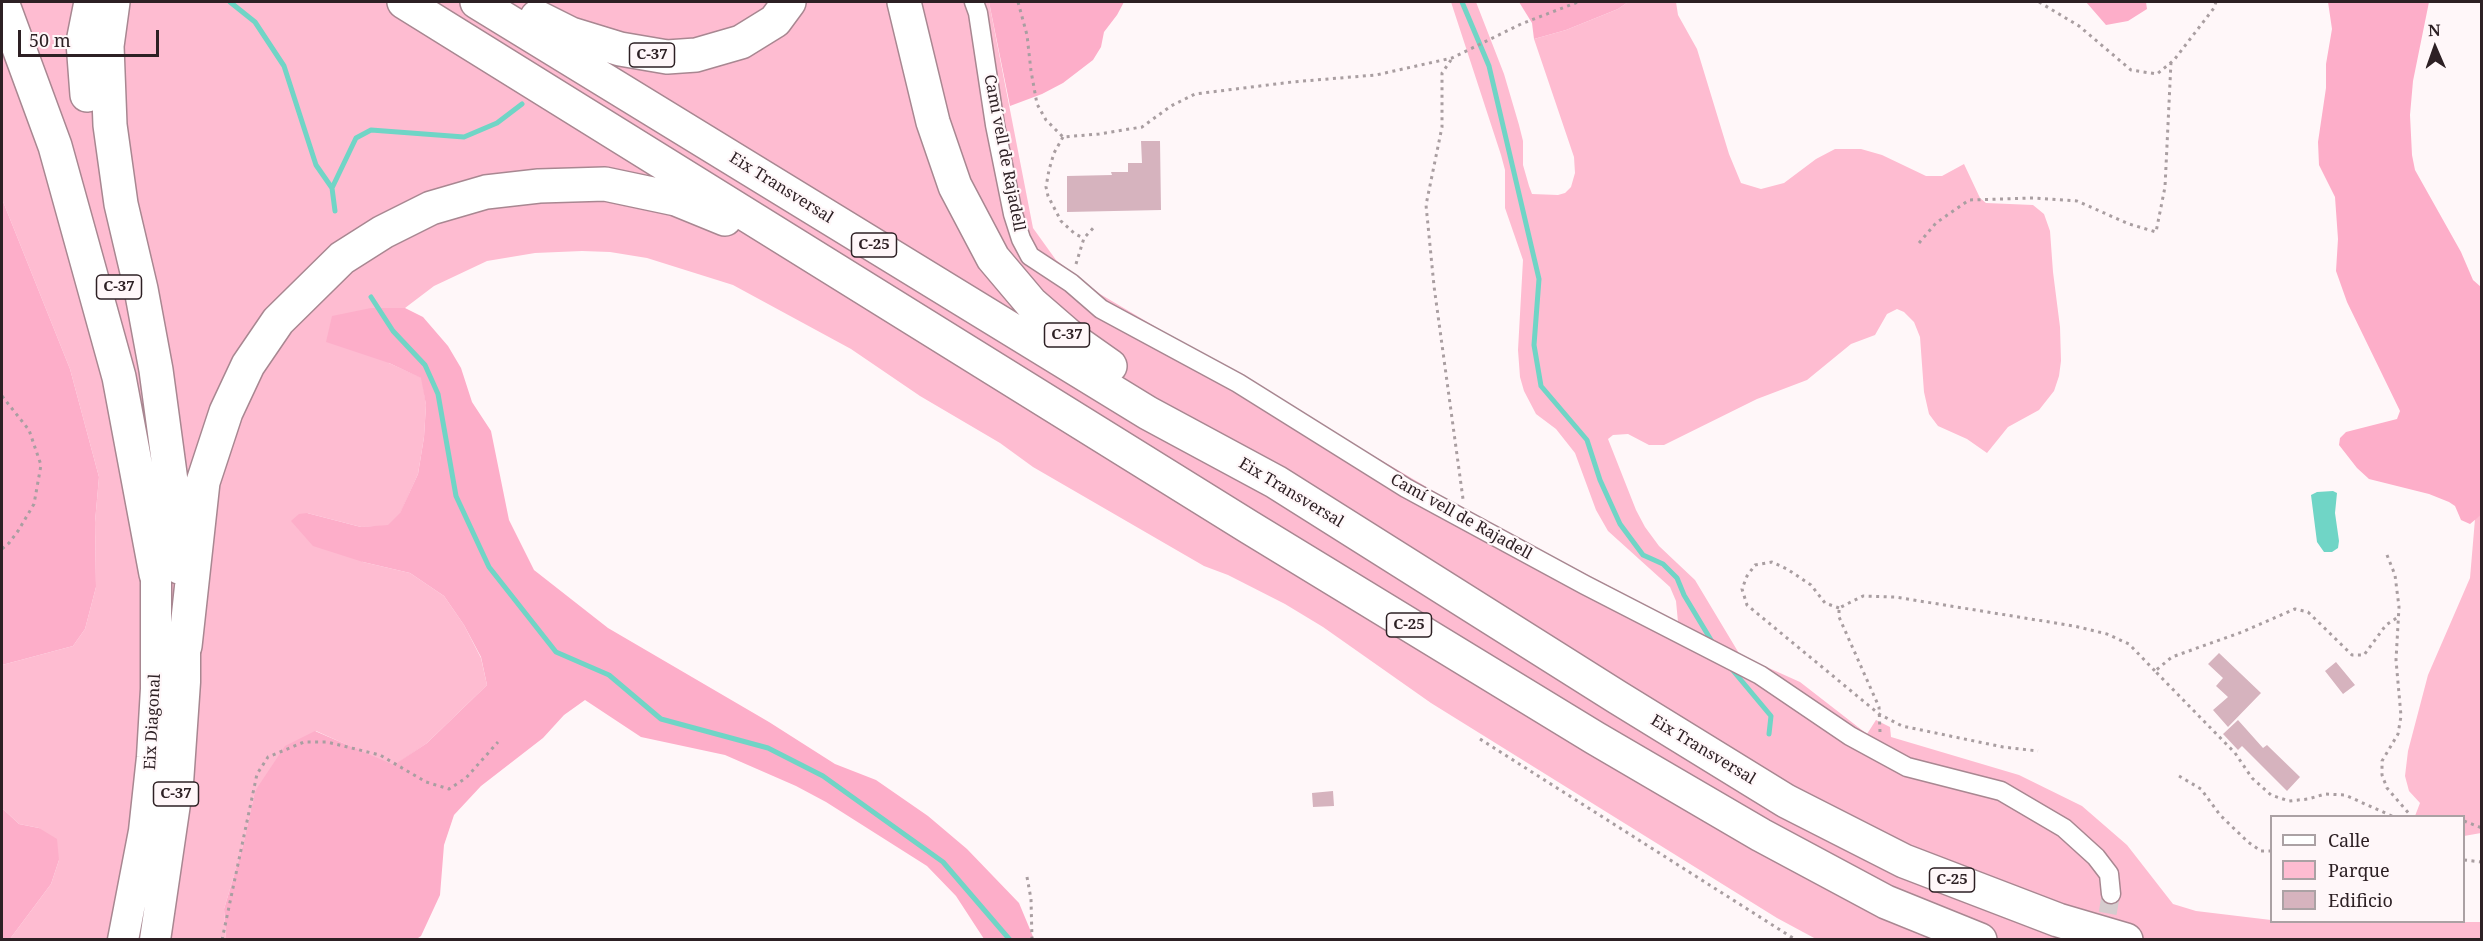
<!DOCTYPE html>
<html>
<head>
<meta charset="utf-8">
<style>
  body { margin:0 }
  #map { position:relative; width:2483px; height:941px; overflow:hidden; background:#fff7f9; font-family:"Noto Serif",serif }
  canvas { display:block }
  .frame { position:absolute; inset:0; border:3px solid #2d2024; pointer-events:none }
  .legend { position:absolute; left:2270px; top:815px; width:195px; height:108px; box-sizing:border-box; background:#fff7f9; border:2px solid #aba1a4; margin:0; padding:8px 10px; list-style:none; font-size:18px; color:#2d2024 }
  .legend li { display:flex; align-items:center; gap:12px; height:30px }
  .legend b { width:30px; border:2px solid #aba1a4 }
  .north { position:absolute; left:2405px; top:18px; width:60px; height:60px; -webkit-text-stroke:4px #fff7f9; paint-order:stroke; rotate:358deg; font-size:16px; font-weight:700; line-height:24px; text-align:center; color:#2d2024 }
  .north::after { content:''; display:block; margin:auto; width:21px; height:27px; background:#2d2024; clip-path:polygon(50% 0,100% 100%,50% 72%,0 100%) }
  .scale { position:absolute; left:18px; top:30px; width:141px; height:27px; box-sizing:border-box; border:3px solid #2d2024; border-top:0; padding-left:8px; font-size:18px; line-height:21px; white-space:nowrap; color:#2d2024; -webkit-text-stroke:4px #fff7f9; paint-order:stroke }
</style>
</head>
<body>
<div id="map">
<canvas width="2483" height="941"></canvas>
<div class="frame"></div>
<ul class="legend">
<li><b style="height:8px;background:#fff"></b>Calle</li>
<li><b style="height:16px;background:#febcd1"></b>Parque</li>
<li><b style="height:16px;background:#d6b3be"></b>Edificio</li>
</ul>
<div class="north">N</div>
<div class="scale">50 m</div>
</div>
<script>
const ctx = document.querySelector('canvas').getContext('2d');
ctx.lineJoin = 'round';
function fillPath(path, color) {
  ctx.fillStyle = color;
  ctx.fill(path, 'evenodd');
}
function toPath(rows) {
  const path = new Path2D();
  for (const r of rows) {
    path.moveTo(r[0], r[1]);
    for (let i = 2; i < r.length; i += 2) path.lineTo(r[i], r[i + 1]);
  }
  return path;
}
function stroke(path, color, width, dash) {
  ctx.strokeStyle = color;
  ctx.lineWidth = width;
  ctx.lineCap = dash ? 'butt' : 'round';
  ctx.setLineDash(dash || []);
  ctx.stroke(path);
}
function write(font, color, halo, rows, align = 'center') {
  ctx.font = font + ' "Noto Serif",serif';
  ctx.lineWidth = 4.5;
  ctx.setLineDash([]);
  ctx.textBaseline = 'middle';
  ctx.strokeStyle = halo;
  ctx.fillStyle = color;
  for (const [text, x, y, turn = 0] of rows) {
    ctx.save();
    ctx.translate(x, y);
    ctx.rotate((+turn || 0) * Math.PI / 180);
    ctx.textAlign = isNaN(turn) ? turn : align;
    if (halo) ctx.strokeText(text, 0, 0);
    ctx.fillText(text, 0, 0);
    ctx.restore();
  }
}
const green = toPath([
  [2,2,989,2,1033,228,1056,260,1100,294,1479,518,1678,622,1676,601,1670,587,1608,531,1596,510,1575,453,1556,429,1536,414,1524,391,1520,377,1518,350,1523,260,1505,208,1505,170,1501,155,1451,2,1476,2,1504,74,1519,125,1523,141,1523,165,1529,186,1532,194,1558,195,1565,193,1571,187,1575,173,1574,157,1534,39,1566,30,1618,9,1628,2,1676,2,1678,15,1697,49,1729,154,1741,183,1761,189,1784,183,1816,159,1835,149,1861,149,1882,155,1926,176,1942,176,1964,164,1980,198,1986,203,2033,205,2044,214,2050,231,2053,272,2060,327,2061,361,2059,376,2054,391,2039,410,2008,427,1987,453,1967,439,1938,426,1929,414,1924,392,1920,337,1914,322,1904,312,1897,309,1887,314,1875,335,1851,344,1807,380,1757,399,1664,445,1649,445,1628,434,1613,435,1608,439,1636,510,1645,527,1659,546,1695,580,1740,655,1800,682,1867,734,1876,720,1890,727,1891,737,2019,775,2082,806,2127,845,2173,904,2196,911,2271,920,2272,922,2481,922,2481,939,1816,939,1777,918,1431,703,1323,627,1285,604,1228,575,1204,566,1033,467,1000,443,920,396,851,349,733,285,647,258,610,252,582,251,535,253,487,261,434,286,405,308,371,308,389,363,422,378,426,405,424,437,418,474,400,514,388,526,361,527,307,513,363,562,410,573,444,596,464,625,481,658,487,685,427,743,394,766,316,731,255,791,243,845,224,909,226,939,10,939,51,884,59,860,39,828,19,824,2,808,2,665,73,646,85,629,96,587,95,522,99,477,70,369,2,199],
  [2481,514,2481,833,2464,836,2464,816,2415,816,2420,803,2409,791,2405,776,2408,751,2428,675,2470,578,2475,519]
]);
const forest = toPath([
  [989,2,1124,2,1117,15,1104,32,1101,47,1093,60,1063,83,1042,94,1010,106],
  [1519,2,1628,2,1618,9,1566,30,1534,39,1532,23],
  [2086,2,2146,2,2147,9,2128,21,2106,25],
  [2328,2,2429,2,2413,81,2410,115,2412,155,2415,170,2461,252,2473,280,2481,287,2482,514,2470,524,2461,520,2455,506,2449,502,2429,494,2369,479,2357,468,2339,445,2340,438,2346,432,2397,419,2400,411,2347,302,2336,271,2338,239,2335,197,2319,165,2318,142,2326,88,2326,64,2332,29],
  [2,199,70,369,99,477,95,522,96,587,85,629,73,646,2,665],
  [371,308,405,308,423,317,448,346,461,368,472,402,491,431,509,520,534,570,608,628,769,722,835,764,876,780,928,816,967,849,1019,903,1034,939,984,939,956,896,927,866,826,802,796,786,725,755,641,737,585,700,564,715,543,738,481,786,454,815,444,845,440,895,421,936,415,940,226,939,224,909,243,845,255,791,285,746,315,731,394,765,427,743,487,685,481,657,464,625,444,596,410,573,363,562,313,546,291,521,299,514,307,513,361,527,388,525,400,513,418,474,424,437,426,405,421,378,389,363,326,342,332,316],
  [2,808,19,824,39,828,57,839,59,860,51,884,10,939,2,939]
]);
const water = toPath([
  [2333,491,2337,493,2335,513,2339,541,2338,548,2332,552,2324,552,2317,542,2311,495,2317,492]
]);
const stream = toPath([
  [230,2,255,22,284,66,316,165,332,188,335,211],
  [1462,2,1489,66,1539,279,1534,345,1541,386,1587,440,1600,480,1620,524,1643,555,1663,564,1677,578,1684,595,1714,645],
  [332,188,356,138,371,130,464,137,497,123,522,104],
  [371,297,393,331,425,365,438,394,456,496,489,567,556,652,609,675,661,719,768,748,823,776,943,862,1010,940],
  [1730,667,1771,716,1769,734]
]);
const building = toPath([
  [1141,141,1160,141,1161,210,1067,212,1067,176,1112,175,1111,172,1128,172,1128,163,1142,163],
  [2219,653,2261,693,2228,727,2213,710,2228,697,2216,686,2223,678,2208,664],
  [2336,662,2355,685,2343,694,2325,671],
  [2238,720,2263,748,2267,745,2300,777,2287,791,2242,746,2238,750,2223,734],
  [1333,791,1334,806,1313,807,1312,793]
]);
const minorTunnel = toPath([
  [2103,940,2111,894]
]);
const path = toPath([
  [1018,2,1027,35,1031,71,1037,104,1046,120,1063,137,1099,134,1142,127,1171,106,1195,94,1292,82,1376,75,1452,58,1521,24,1578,2],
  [2039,2,2079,26,2131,70,2157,74,2174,60,2214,8,2216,2],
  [1451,60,1442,73,1442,127,1426,205,1434,286,1463,499],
  [1063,137,1054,153,1049,170,1046,187,1048,196,1061,221,1075,234,1084,238],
  [1919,243,1936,223,1969,200,2033,198,2077,201,2129,224,2156,232,2165,187,2171,62],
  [1076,264,1084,238,1095,226],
  [2,396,29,430,41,465,34,504,18,531,9,543,2,549],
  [2387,555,2395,575,2399,607,2396,660,2401,716,2398,734,2382,761,2382,775,2387,788,2411,816],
  [1839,608,1825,603,1811,585,1787,569,1772,562,1755,565,1747,576,1742,589,1747,605,1879,714,1902,726,2003,747,2038,751],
  [1880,732,1879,707,1839,617,1839,608,1863,596,1895,597,2074,626,2107,634,2129,644,2155,671],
  [1480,739,1796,940],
  [2179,776,2201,789,2220,815,2248,842,2261,851,2272,851],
  [2392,816,2345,795,2325,794,2308,799,2289,801,2271,795,2252,778,2235,753,2155,671,2172,657,2242,632,2295,609,2308,612,2352,655,2364,655,2386,625,2398,617],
  [2464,821,2482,828],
  [2464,860,2482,862],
  [1027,877,1031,899,1032,940],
  [222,940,257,774,268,757,304,742,327,742,380,755,426,782,449,789,466,778,498,742]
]);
const minor = toPath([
  [974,2,978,13,995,125,1013,214,1021,239,1030,256,1071,283,1101,309,1238,383,1406,488,1585,585,1760,675,1850,736,1907,767,2001,791,2064,828,2096,857,2109,874,2111,894]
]);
const trunk = toPath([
  [123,940,144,831,152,757,156,689,156,574],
  [155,940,178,783,185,682,185,646]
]);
const motorway = toPath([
  [2,2,55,146,119,377,156,574],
  [113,2,107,46,110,125,121,204,141,289,156,370,173,496,179,567],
  [404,2,1249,527,1595,738,1761,835,1886,902,1980,940],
  [477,2,1148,413,1276,482,1617,697,1786,801,1904,861,2058,920,2126,940],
  [904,2,933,122,955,186,993,258,1031,303,1076,342,1110,366],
  [537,17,571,34,620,49,667,57,696,55,741,42,775,21,789,2],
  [87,95,83,42,91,2],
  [185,646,203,482,226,412,248,365,278,321,342,258,383,232,431,208,486,192,539,186,605,184,676,199,725,219]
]);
const shields = [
  [652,55,45],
  [874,245,45],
  [119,287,45],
  [1067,335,45],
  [1409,625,45],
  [176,794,45],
  [1952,880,45]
];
const shieldNames = [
  ["C-37",652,55],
  ["C-25",874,245],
  ["C-37",119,287],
  ["C-37",1067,335],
  ["C-25",1409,625],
  ["C-37",176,794],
  ["C-25",1952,880]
];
const streetNames = [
  ["Camí vell de Rajadell",1004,153,79],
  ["Eix Transversal",781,188,32],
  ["Eix Transversal",1291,493,31],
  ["Camí vell de Rajadell",1461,517,29],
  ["Eix Diagonal",153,722,-87],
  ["Eix Transversal",1703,750,31]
];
fillPath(green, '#febcd1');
fillPath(forest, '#fdaec9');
fillPath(water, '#70d5c6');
stroke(stream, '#70d5c6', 5);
fillPath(building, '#d6b3be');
stroke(minorTunnel, '#d5ccce', 18, [18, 9]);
stroke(minor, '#a88791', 21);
stroke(trunk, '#a88791', 33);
stroke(motorway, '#a88791', 36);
stroke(path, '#a99ea1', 3, [3, 4.5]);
stroke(minor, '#fff', 18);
stroke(trunk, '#fff', 30);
stroke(motorway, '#fff', 33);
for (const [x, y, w] of shields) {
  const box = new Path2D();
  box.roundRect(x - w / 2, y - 12, w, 24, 4.5);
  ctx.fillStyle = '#fff7f9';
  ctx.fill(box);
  stroke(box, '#2d2024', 1.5);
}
write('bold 15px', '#2d2024', null, shieldNames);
write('16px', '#2d2024', '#fff7f9', streetNames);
</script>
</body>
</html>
